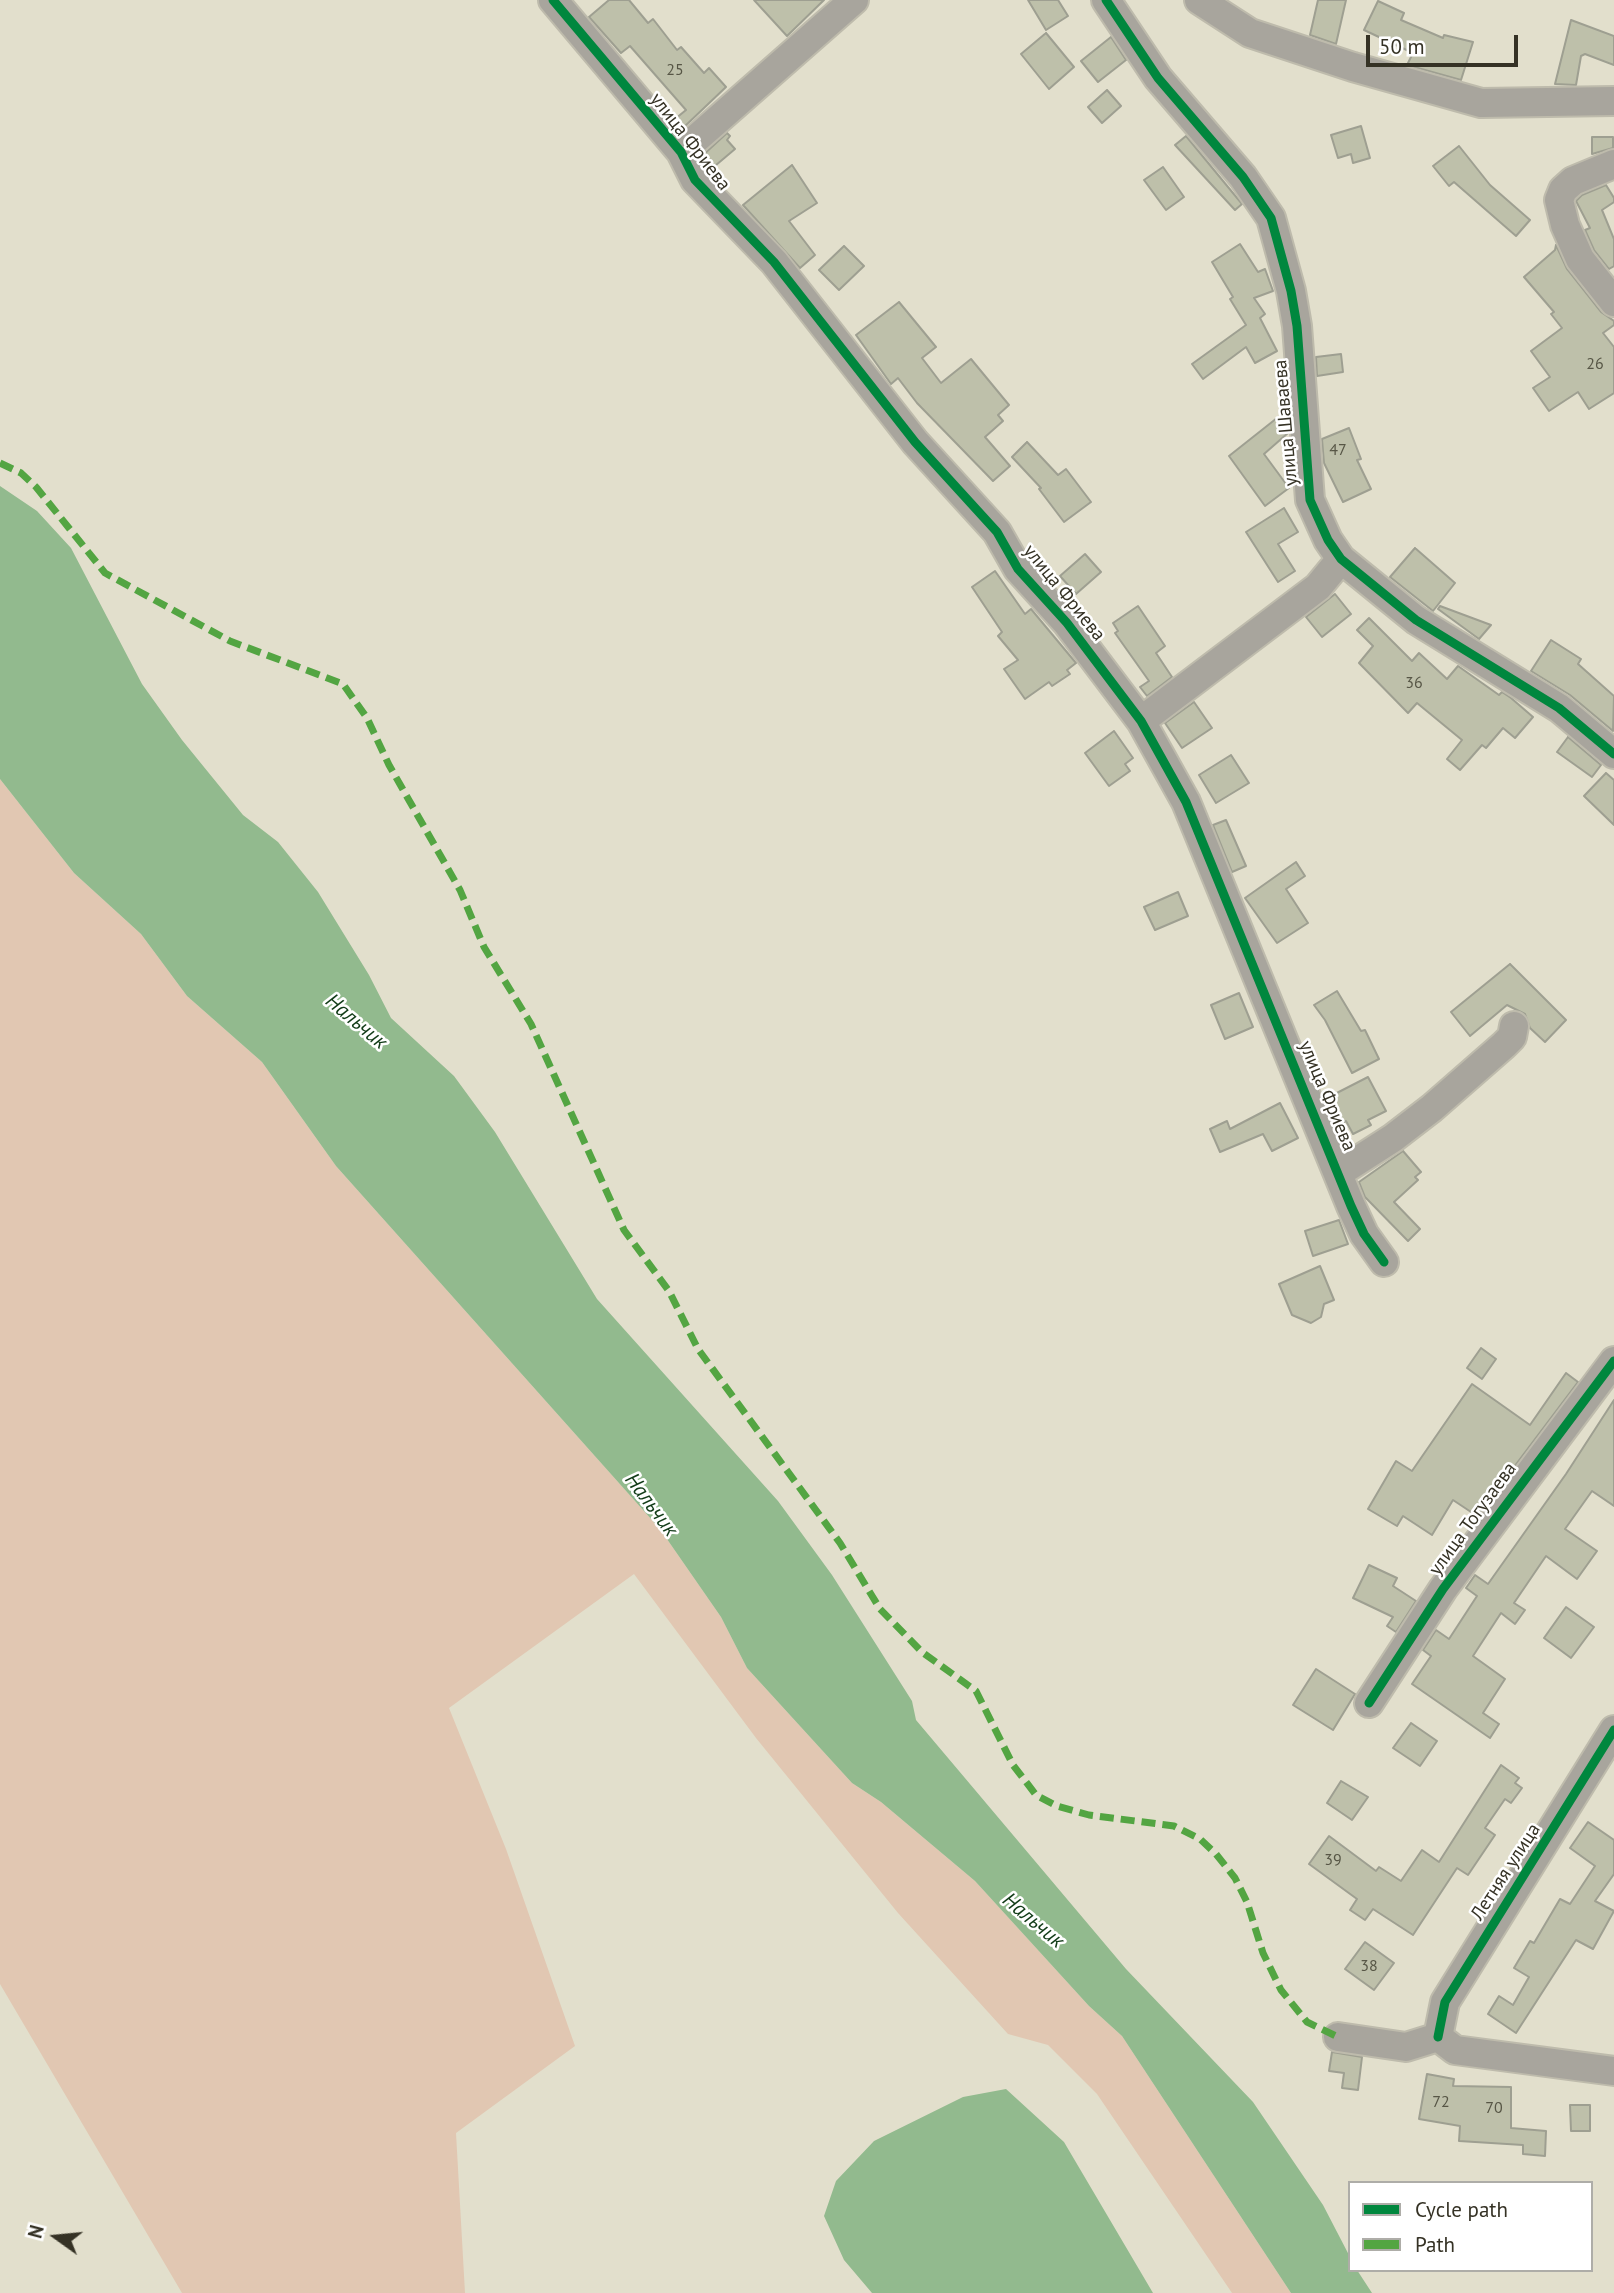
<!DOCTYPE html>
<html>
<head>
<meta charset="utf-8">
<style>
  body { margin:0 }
  #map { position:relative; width:1614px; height:2293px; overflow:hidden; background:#e2dfcc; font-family:"PT Sans",sans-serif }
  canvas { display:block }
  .legend { position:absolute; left:1348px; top:2181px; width:245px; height:91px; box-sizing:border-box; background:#fff; border:2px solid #aeada8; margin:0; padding:9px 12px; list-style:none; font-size:21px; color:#353225 }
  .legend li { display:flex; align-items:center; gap:14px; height:35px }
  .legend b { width:35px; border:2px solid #aeada8 }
  .north { position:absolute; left:21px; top:2202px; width:70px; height:70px; -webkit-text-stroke:5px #fff; paint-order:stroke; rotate:285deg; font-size:19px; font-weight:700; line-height:28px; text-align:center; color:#353225 }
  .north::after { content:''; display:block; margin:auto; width:24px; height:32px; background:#353225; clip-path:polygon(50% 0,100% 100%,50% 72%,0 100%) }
  .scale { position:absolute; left:1366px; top:35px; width:152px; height:32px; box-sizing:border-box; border:4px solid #353225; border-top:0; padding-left:9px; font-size:21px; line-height:24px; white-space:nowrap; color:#353225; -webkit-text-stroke:5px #fff; paint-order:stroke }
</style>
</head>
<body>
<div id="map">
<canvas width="1614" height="2293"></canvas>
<ul class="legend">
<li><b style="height:9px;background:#00873e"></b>Cycle path</li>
<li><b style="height:9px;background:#53a542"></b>Path</li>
</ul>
<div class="north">N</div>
<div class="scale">50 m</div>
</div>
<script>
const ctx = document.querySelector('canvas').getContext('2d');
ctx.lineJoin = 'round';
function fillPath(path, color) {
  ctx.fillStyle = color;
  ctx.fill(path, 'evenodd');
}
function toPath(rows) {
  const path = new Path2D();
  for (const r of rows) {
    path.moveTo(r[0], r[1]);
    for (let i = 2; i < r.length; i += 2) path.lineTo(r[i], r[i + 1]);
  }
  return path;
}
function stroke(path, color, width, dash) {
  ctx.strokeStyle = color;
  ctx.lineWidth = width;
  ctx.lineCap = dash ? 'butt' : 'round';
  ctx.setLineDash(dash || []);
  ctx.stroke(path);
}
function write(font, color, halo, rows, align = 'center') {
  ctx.font = font + ' "PT Sans",sans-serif';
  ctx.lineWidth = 5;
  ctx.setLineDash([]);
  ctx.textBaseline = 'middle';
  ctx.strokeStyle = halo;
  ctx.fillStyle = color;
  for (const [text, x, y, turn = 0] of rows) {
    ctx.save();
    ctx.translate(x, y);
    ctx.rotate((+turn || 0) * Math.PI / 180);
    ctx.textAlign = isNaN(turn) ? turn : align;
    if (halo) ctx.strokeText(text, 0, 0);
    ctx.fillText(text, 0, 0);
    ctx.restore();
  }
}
const green = toPath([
  [0,779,74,873,141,934,187,996,262,1062,336,1166,660,1529,721,1617,747,1668,852,1783,881,1802,975,1881,1089,2006,1122,2036,1291,2293,1232,2293,1097,2094,1048,2045,1008,2034,898,1913,756,1738,634,1574,449,1708,506,1849,575,2046,456,2133,465,2293,182,2293,0,1984]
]);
const water = toPath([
  [0,486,37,511,71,548,142,684,182,740,243,815,278,842,318,892,369,975,391,1018,454,1076,495,1132,597,1299,778,1501,832,1575,912,1701,916,1720,1126,1969,1253,2102,1323,2205,1350,2257,1350,2270,1357,2270,1372,2293,1291,2293,1122,2036,1089,2006,975,1881,881,1802,852,1783,747,1668,721,1617,660,1529,336,1166,262,1062,187,996,141,934,74,873,0,779],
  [1006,2089,1064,2142,1153,2293,872,2293,844,2260,824,2216,836,2181,874,2141,963,2097]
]);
const building = toPath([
  [609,0,629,0,648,23,653,19,677,50,681,47,704,73,709,68,726,87,683,128,675,119,686,110,630,46,621,53,589,17,609,0],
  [754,0,824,0,787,36,754,0],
  [1028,0,1058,0,1068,16,1046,30,1028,0],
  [1318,0,1346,0,1336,44,1310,35,1318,0],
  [1378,1,1404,13,1401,20,1443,38,1444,35,1473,42,1461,80,1407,65,1413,53,1364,30,1378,1],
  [1571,20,1614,36,1614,65,1585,54,1581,56,1576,85,1555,84,1571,20],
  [1046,33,1074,67,1049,89,1021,54,1046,33],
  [1111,37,1126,60,1098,82,1081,61,1111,37],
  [1107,90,1121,106,1102,123,1088,107,1107,90],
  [1361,126,1370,158,1353,163,1351,154,1338,158,1331,135,1361,126],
  [727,133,730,136,727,140,735,149,709,171,702,156,727,133],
  [1186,136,1242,204,1235,210,1175,145,1186,136],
  [1592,137,1613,137,1613,148,1592,154,1592,137],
  [1459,146,1490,185,1530,220,1516,236,1454,182,1449,186,1433,166,1459,146],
  [792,165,817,203,789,221,815,255,800,268,743,205,792,165],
  [1163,167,1184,197,1166,210,1144,180,1163,167],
  [1606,185,1614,198,1614,202,1602,210,1614,239,1614,266,1609,269,1594,250,1585,230,1590,228,1576,201,1582,195,1606,185],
  [1240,244,1258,272,1265,269,1273,291,1254,298,1265,314,1260,318,1277,351,1255,363,1246,347,1203,379,1192,364,1246,325,1230,299,1233,297,1212,262,1240,244],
  [1556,245,1567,269,1601,312,1614,321,1614,325,1603,333,1614,347,1614,393,1589,409,1578,392,1549,411,1533,388,1550,377,1531,351,1562,328,1551,314,1554,312,1524,277,1555,250,1556,245],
  [844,246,864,266,839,290,819,270,844,246],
  [899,302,936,347,922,358,941,383,971,359,1009,405,998,415,1003,421,985,437,1010,466,993,481,917,403,898,378,891,384,856,335,899,302],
  [1341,354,1343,372,1317,376,1316,357,1341,354],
  [1277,418,1288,433,1264,454,1289,488,1265,506,1229,456,1277,418],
  [1349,428,1361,459,1357,460,1371,489,1343,502,1324,463,1322,439,1349,428],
  [1027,442,1058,475,1066,469,1091,502,1064,522,1039,489,1041,488,1012,457,1027,442],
  [1284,508,1298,532,1278,544,1295,571,1278,582,1246,532,1284,508],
  [1415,548,1455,583,1433,611,1390,577,1415,548],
  [1085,554,1101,572,1076,594,1060,576,1085,554],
  [995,571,1025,614,1031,609,1076,663,1067,670,1070,674,1052,686,1049,682,1025,699,1004,669,1018,660,998,636,1002,632,972,587,995,571],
  [1335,594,1351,614,1322,637,1306,617,1335,594],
  [1138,606,1165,646,1156,653,1172,677,1147,696,1140,687,1149,681,1115,633,1118,631,1113,623,1138,606],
  [1440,606,1491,625,1479,639,1438,609,1440,606],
  [1369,618,1412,661,1419,653,1447,679,1458,666,1499,695,1502,692,1511,698,1533,717,1515,738,1503,728,1486,748,1482,745,1460,770,1447,759,1462,740,1417,703,1408,713,1359,663,1373,646,1357,630,1369,618],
  [1551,640,1581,659,1578,664,1614,696,1613,731,1570,695,1531,671,1551,640],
  [1194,702,1212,728,1182,748,1165,723,1194,702],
  [1114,731,1133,758,1125,764,1130,771,1109,786,1085,753,1114,731],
  [1568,737,1601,765,1592,777,1557,752,1568,737],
  [1231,755,1249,783,1216,803,1199,775,1231,755],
  [1606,773,1614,780,1614,825,1584,796,1606,773],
  [1226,820,1246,866,1232,872,1213,825,1226,820],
  [1296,862,1305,876,1286,889,1308,923,1277,943,1245,898,1296,862],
  [1178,892,1188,916,1155,930,1144,907,1178,892],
  [1510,964,1566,1020,1545,1042,1530,1028,1525,1014,1507,1005,1470,1036,1451,1012,1510,964],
  [1337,991,1361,1031,1365,1030,1379,1059,1352,1073,1325,1020,1314,1005,1337,991],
  [1239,993,1253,1027,1225,1039,1211,1005,1239,993],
  [1368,1077,1386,1111,1368,1120,1371,1125,1353,1134,1346,1121,1340,1124,1327,1098,1368,1077],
  [1280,1103,1298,1138,1272,1151,1263,1134,1220,1152,1210,1129,1227,1121,1230,1129,1280,1103],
  [1403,1151,1421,1172,1415,1177,1418,1180,1394,1202,1420,1229,1408,1241,1365,1197,1359,1182,1403,1151],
  [1339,1220,1348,1244,1313,1256,1305,1231,1339,1220],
  [1320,1266,1334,1300,1324,1304,1321,1317,1311,1323,1292,1315,1279,1284,1320,1266],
  [1481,1348,1496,1359,1482,1379,1467,1368,1481,1348],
  [1566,1373,1578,1382,1477,1516,1453,1500,1432,1535,1403,1516,1397,1526,1368,1509,1396,1461,1412,1471,1472,1384,1530,1425,1566,1373],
  [1614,1400,1614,1506,1592,1491,1565,1529,1597,1551,1577,1579,1546,1556,1514,1603,1525,1610,1515,1624,1501,1613,1473,1656,1505,1679,1483,1713,1499,1724,1490,1738,1412,1684,1431,1656,1423,1650,1436,1630,1449,1639,1477,1596,1466,1588,1475,1575,1488,1584,1566,1474,1614,1400],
  [1369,1565,1397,1578,1393,1586,1416,1601,1396,1632,1387,1626,1393,1617,1353,1598,1369,1565],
  [1566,1607,1594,1627,1571,1658,1544,1638,1566,1607],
  [1316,1669,1355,1694,1333,1730,1293,1705,1316,1669],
  [1411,1723,1437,1741,1420,1766,1393,1748,1411,1723],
  [1501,1765,1519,1778,1515,1783,1522,1788,1511,1803,1505,1799,1485,1828,1495,1835,1468,1875,1457,1868,1413,1935,1373,1909,1365,1920,1350,1910,1357,1899,1309,1864,1329,1836,1376,1871,1379,1867,1401,1881,1422,1850,1439,1862,1501,1765],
  [1341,1781,1368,1797,1352,1820,1327,1803,1341,1781],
  [1588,1822,1614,1840,1614,1874,1595,1901,1614,1911,1593,1949,1576,1940,1516,2033,1488,2014,1499,1996,1513,2005,1529,1977,1514,1968,1530,1941,1534,1943,1560,1899,1570,1904,1595,1866,1570,1848,1588,1822],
  [1365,1942,1394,1963,1374,1990,1345,1969,1365,1942],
  [1332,2052,1362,2057,1358,2090,1342,2088,1344,2073,1329,2071,1332,2052],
  [1427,2074,1454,2079,1453,2086,1511,2087,1511,2128,1546,2131,1545,2156,1523,2154,1523,2145,1459,2141,1460,2126,1419,2119,1427,2074],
  [1570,2105,1590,2105,1590,2131,1571,2131,1570,2105]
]);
const minor = toPath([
  [553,0,681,152,695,180,774,262,915,442,997,532,1018,569,1067,623,1141,721,1186,802,1351,1206,1364,1234,1384,1262],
  [1106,0,1158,78,1243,177,1271,218,1291,291,1297,326,1310,500,1328,540,1341,559,1416,620,1559,708,1614,754],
  [1199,0,1250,33,1353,67,1481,103,1614,101],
  [681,152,854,0],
  [1614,164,1573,181,1563,190,1559,200,1565,225,1580,259,1614,302],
  [1141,721,1318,587,1341,559],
  [1340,1172,1393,1138,1432,1108,1504,1045,1512,1037,1514,1026],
  [1369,1703,1443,1589,1614,1361],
  [1338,2037,1406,2047,1438,2037],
  [1438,2037,1445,2002,1614,1730],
  [1438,2037,1455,2050,1614,2071]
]);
const quiet = toPath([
  [0,463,21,473,36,487,105,573,230,641,343,684,367,718,389,765,460,890,484,947,531,1024,624,1230,669,1291,698,1349,840,1543,880,1609,922,1652,976,1691,1013,1765,1036,1795,1057,1806,1089,1815,1174,1826,1200,1839,1216,1854,1235,1878,1247,1902,1263,1953,1281,1990,1307,2022,1338,2037]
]);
const cycleway = toPath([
  [553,0,681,152,695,180,774,262,915,442,997,532,1018,569,1067,623,1141,721,1186,802,1351,1206,1364,1234,1384,1262],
  [1106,0,1158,78,1243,177,1271,218,1291,291,1297,326,1310,500,1328,540,1341,559,1416,620,1559,708,1614,754],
  [1369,1703,1443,1589,1614,1361],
  [1438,2037,1445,2002,1614,1730]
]);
const numberNames = [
  ["25",675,70],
  ["26",1595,364],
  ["47",1338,450],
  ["36",1414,683],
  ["39",1333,1860],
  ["38",1369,1966],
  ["72",1441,2102],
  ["70",1494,2108]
];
const streetNames = [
  ["улица Фриева",690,142,52],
  ["улица Шаваева",1286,423,-95],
  ["улица Фриева",1064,593,51],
  ["улица Фриева",1327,1096,67],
  ["улица Тогузаева",1473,1519,-54],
  ["Летняя улица",1506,1872,-57]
];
const waterNames = [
  ["Нальчик",356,1022,40],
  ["Нальчик",651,1505,53],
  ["Нальчик",1033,1921,40]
];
fillPath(green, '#e1c7b2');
fillPath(water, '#92ba8e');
fillPath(building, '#bec0aa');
stroke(building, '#9e9f91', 2);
stroke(minor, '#bebbac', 32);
stroke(minor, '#a8a59d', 28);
stroke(quiet, '#53a542', 7, [14, 7]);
stroke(cycleway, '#00873e', 9);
write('16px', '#575646', null, numberNames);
write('19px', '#353225', '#fff', streetNames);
write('italic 21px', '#113b17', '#fff', waterNames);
</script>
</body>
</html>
